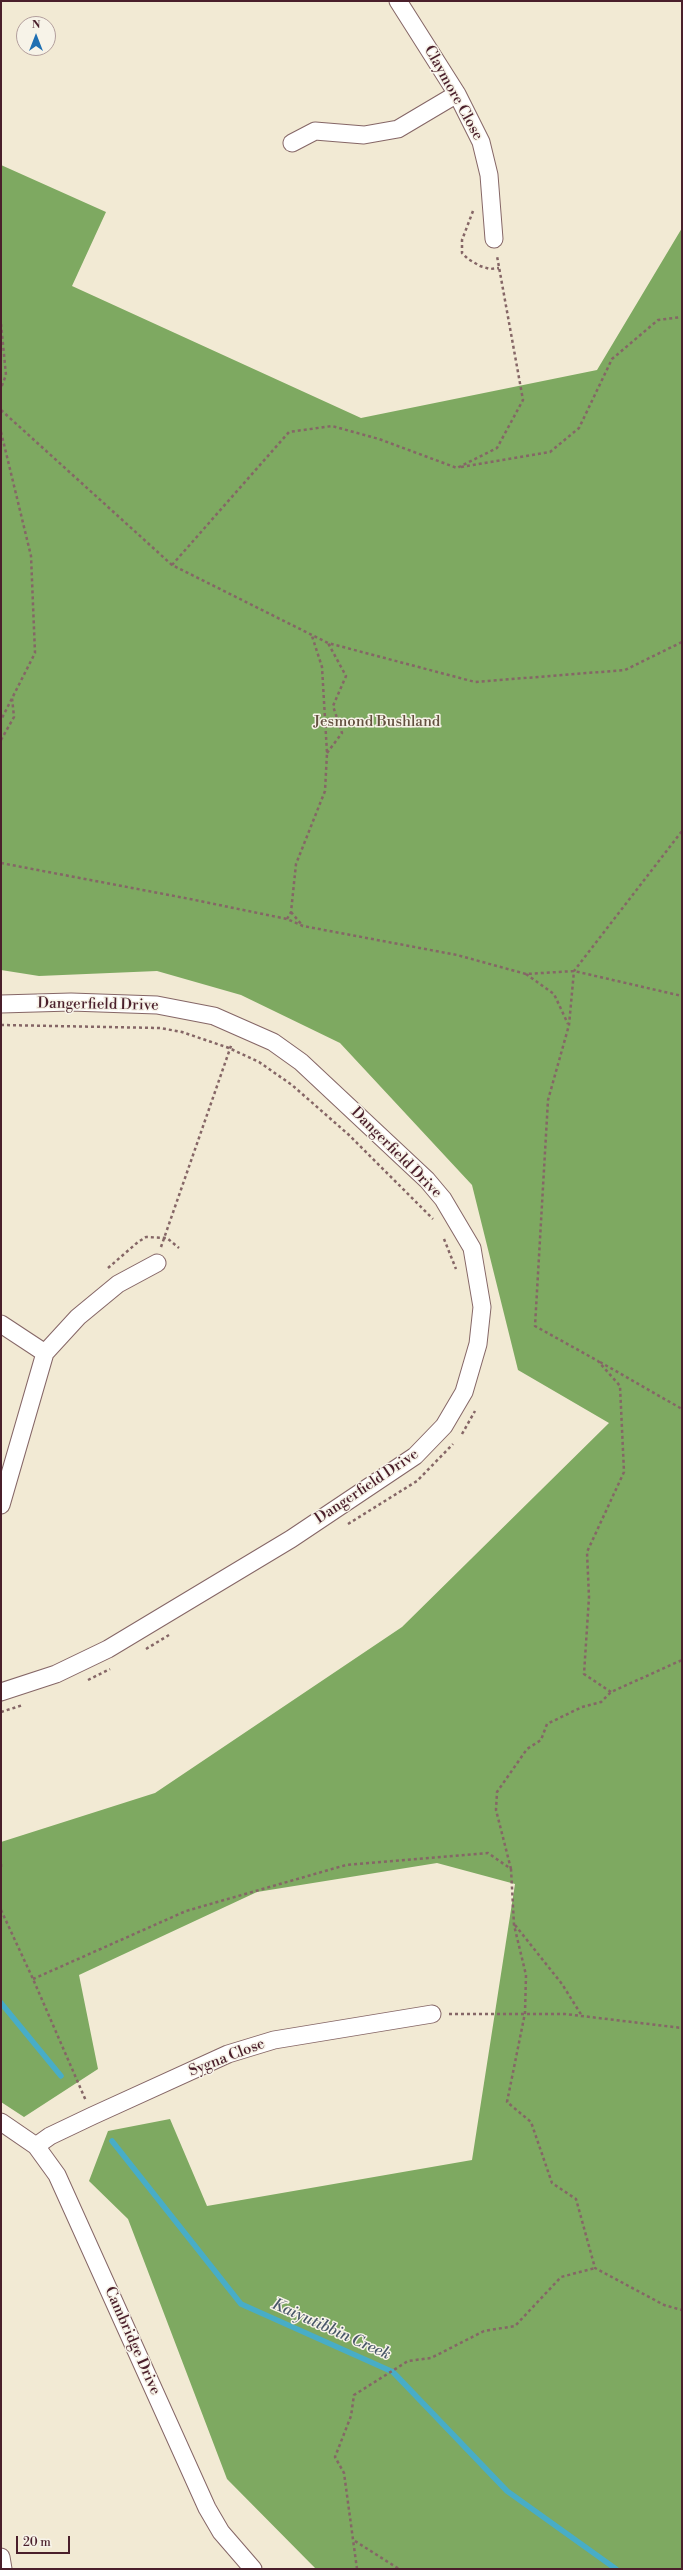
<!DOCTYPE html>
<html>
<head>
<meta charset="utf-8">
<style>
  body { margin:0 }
  #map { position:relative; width:683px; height:2570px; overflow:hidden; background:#f2ead4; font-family:"Libre Bodoni",serif }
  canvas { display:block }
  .frame { position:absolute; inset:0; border:2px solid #4a1f2b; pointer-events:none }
  .north { position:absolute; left:16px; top:16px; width:40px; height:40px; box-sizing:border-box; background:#f7f3e8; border:1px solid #b29e9c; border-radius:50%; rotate:0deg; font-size:11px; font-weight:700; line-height:16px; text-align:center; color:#4a1f2b }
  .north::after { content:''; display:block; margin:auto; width:14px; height:18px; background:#1f6fb2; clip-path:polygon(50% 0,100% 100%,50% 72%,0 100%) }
  .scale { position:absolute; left:16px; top:2536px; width:54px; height:18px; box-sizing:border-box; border:2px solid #4a1f2b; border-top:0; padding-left:5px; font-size:12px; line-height:14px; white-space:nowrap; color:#4a1f2b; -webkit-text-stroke:3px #f7f3e8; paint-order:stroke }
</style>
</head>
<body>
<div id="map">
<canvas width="683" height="2570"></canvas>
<div class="frame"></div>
<div class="north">N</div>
<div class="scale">20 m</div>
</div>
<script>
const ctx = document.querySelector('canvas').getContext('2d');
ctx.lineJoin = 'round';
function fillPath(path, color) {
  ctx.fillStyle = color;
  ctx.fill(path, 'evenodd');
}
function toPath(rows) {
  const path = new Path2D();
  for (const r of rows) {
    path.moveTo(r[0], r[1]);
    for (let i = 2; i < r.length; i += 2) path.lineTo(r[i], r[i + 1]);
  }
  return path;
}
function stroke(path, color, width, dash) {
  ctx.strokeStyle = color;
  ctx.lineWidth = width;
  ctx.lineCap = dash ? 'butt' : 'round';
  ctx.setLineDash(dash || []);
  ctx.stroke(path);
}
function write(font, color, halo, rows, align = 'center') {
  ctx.font = font + ' "Libre Bodoni",serif';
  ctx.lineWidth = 3;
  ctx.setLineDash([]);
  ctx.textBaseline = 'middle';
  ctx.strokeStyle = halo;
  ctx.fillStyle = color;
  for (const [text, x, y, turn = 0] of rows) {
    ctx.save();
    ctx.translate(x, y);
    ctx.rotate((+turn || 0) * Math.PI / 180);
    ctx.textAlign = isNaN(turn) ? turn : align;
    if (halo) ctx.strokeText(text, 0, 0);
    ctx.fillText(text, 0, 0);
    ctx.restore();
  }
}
const forest = toPath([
  [1,165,106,212,72,286,361,418,597,370,682,228,682,2569,316,2569,227,2479,128,2219,89,2181,108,2131,170,2119,207,2206,472,2160,515,1884,437,1863,257,1892,79,1975,98,2069,24,2117,1,2102,1,1842,155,1793,402,1627,609,1423,518,1370,472,1185,340,1043,241,995,157,971,39,976,1,970]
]);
const stream = toPath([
  [1,2003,61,2076],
  [112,2141,241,2304,393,2372,507,2491,616,2569]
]);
const path = toPath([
  [473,211,462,240,462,253,468,259,480,266,490,269,499,268],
  [1,324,6,375,1,388],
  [1,410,172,565,328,643,475,682,625,670,682,642],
  [1,432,31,556,35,653,1,720],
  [461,467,550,452,579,428,612,359,658,320,682,317],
  [172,565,289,432,332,426,379,439,457,468,497,448,523,400,497,256],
  [1,740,14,717,12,698],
  [327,753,342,733,333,706,346,676,328,643],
  [1,863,190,899,287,919,303,926,457,955,526,974,574,971,682,996],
  [291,912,302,925],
  [287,919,291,912,296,864,325,791,327,753,322,667,312,636],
  [526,974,554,994,568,1024],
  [1,1025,160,1028,182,1032,229,1048,259,1062,292,1085,349,1135,433,1219],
  [444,1239,456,1269],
  [161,1247,232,1043],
  [108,1268,138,1242,146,1237,167,1238,179,1248],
  [600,1362,682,1409],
  [462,1434,475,1411],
  [348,1524,417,1481,453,1444],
  [146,1649,169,1635],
  [88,1680,110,1669],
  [611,1692,584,1674,589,1597,587,1552,624,1472,620,1386,598,1361,535,1326,548,1100,569,1025,574,971,682,831],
  [1,1712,23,1705],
  [1,1864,1,1869],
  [511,1869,496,1810,497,1792,527,1749,541,1740,547,1724,582,1707,601,1702,611,1692,682,1660],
  [1,1910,33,1979,86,2101],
  [515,1925,562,1984,582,2016],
  [33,1979,186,1911,346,1865,488,1853,511,1869,514,1925,526,1975,525,2013,507,2102,531,2122,552,2183,576,2199,595,2268,664,2305,682,2310],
  [449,2014,565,2014,682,2028],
  [355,2541,399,2569],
  [357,2569,344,2473,335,2457,351,2416,354,2395,408,2361,431,2358,484,2331,515,2326,561,2277,595,2268]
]);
const minor = toPath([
  [398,1,457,94,481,142,489,175,494,239],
  [292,143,315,131,364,135,398,129,457,94],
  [1,1004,71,1002,157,1005,214,1016,273,1042,301,1062,427,1180,443,1199,472,1248,482,1307,478,1344,464,1392,444,1426,415,1456,291,1539,108,1649,56,1674,1,1692],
  [1,1324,45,1353],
  [1,1505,45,1353,78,1317,118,1284,157,1263],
  [1,2122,36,2146,57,2175,207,2508,221,2532,253,2569],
  [36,2146,50,2136,92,2116,228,2054,274,2040,432,2014],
  [1,2557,3,2569]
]);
const streetNames = [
  ["Claymore Close",453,93,61],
  ["Dangerfield Drive",98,1005,1],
  ["Dangerfield Drive",396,1153,45],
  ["Dangerfield Drive",367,1487,-34],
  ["Sygna Close",227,2058,-21],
  ["Cambridge Drive",132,2341,66]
];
const parkNames = [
  ["Jesmond Bushland",377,722]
];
const waterNames = [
  ["Kaiyutibbin Creek",331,2330,24]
];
fillPath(forest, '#7ea961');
stroke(stream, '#48adc7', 5.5);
stroke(minor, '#856666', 19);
stroke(path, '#856666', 2.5, [3, 3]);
stroke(minor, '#fff', 17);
write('15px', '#4a1f2b', '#f7f3e8', streetNames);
write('15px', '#63503f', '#f7f3e8', parkNames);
write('italic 16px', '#495869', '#f7f3e8', waterNames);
</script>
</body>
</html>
